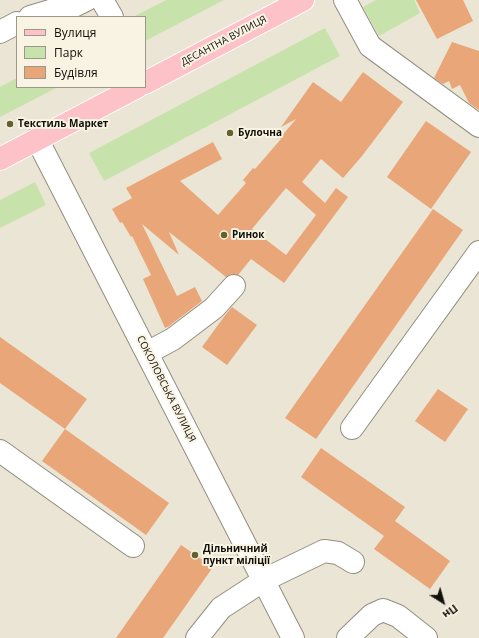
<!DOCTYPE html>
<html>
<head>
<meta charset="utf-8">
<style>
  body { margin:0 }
  #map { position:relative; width:479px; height:638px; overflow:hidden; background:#ebe5d5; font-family:"Open Sans",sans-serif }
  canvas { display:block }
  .legend { position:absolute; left:16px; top:16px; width:130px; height:72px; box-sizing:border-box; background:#f8f3e2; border:1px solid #9c988c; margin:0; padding:5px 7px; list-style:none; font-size:12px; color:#12100a }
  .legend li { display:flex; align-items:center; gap:8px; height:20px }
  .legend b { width:20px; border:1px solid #9c988c }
  .north { position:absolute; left:423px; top:582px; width:40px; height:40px; -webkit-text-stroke:3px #f8f3e2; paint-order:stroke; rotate:143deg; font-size:11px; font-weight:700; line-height:16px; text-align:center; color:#12100a }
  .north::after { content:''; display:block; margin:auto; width:14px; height:18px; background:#12100a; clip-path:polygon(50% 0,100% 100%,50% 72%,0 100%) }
</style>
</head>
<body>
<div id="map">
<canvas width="479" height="638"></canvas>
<ul class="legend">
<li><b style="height:5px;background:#fcc2c8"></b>Вулиця</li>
<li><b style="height:11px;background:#c7e3ab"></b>Парк</li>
<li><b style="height:11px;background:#e8a679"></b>Будівля</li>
</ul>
<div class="north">Пн</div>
</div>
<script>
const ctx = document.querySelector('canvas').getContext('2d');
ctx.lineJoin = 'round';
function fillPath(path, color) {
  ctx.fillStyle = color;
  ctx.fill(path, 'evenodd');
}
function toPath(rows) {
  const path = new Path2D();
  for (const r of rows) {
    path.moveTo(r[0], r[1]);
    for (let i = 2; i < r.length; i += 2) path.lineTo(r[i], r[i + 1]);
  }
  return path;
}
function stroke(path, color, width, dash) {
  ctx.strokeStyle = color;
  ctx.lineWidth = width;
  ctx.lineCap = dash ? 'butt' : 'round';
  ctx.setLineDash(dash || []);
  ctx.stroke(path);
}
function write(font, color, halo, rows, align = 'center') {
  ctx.font = font + ' "Open Sans",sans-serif';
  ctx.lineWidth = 4;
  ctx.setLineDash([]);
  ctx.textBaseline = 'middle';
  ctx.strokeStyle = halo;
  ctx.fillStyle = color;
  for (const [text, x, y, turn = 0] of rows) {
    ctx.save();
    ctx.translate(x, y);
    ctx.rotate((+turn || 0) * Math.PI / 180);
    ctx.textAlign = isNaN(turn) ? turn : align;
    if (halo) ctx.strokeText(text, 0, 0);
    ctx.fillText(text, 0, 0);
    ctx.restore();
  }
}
const green = toPath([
  [166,0,224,0,145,41,145,17,133,17],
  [376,0,414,0,420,13,379,36,363,7],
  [325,28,340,56,104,181,89,153],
  [17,78,17,87,58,87,0,117,0,87],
  [35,182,46,205,0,228,0,200]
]);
const building = toPath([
  [416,0,463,0,473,21,437,39],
  [452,42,479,51,479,110,469,103,460,85,452,89,449,81,443,84,434,78],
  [363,72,403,102,362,156,343,178,321,159,302,182,325,203,336,188,348,197,284,283,251,259,238,275,231,274,226,277,169,232,179,255,142,224,177,296,195,287,202,301,169,326,165,328,143,279,151,275,132,236,131,237,122,222,120,223,112,209,132,198,126,188,213,142,222,159,180,181,218,215,246,183,243,180,253,168,255,169,281,139,280,138,296,119,281,127,313,82,341,102],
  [286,188,316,215,286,255,252,229],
  [426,121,471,152,431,209,387,177],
  [433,209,463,230,316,439,285,418],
  [232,307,257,325,227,365,202,347,226,314],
  [0,337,87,399,65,429,0,383],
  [438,389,468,409,445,442,415,421],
  [65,429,169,503,146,535,42,461],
  [321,448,405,507,395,521,450,561,430,589,374,549,384,536,301,477],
  [181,545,213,567,163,638,116,638]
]);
const minor = toPath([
  [102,0,112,17],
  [345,0,370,46,479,126],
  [30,17,50,11,70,8,86,0],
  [0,32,17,23],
  [37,139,293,638],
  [147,353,173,339,214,308,234,286],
  [352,428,479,252],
  [0,451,133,546],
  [197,638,221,608,264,580,324,551,338,553,353,562],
  [348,638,372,615,383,610,398,616,426,638]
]);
const major = toPath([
  [145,83,303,0],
  [0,159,137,87]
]);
const markers = [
  [10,124,4,"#63612e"],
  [230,133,4,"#63612e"],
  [224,235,4,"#63612e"],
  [195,555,4,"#63612e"]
];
const streetNames = [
  ["ДЕСАНТНА ВУЛИЦЯ",224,41,-28],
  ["СОКОЛОВСЬКА ВУЛИЦЯ",166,389,63]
];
const poiNames = [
  ["Текстиль Маркет",18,124],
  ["Булочна",238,133],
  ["Ринок",232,235],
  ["Дільничний",203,549],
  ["пункт міліції",203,561]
];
fillPath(green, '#c7e3ab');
fillPath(building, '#e8a679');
stroke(minor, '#938e7f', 24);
stroke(major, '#fff', 24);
stroke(minor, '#fff', 22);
stroke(major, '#fcc2c8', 22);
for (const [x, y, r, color] of markers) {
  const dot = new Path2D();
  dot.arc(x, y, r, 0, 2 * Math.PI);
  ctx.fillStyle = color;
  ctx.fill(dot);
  stroke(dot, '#f8f3e2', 1.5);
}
write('10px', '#12100a', '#f8f3e2', streetNames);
write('bold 10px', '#12100a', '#f8f3e2', poiNames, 'left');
</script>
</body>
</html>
